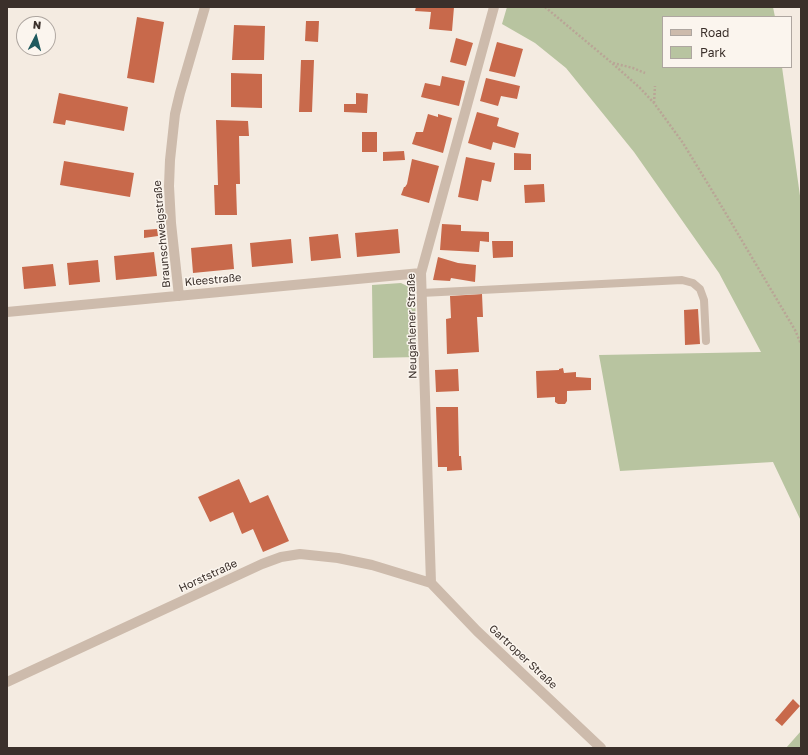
<!DOCTYPE html>
<html>
<head>
<meta charset="utf-8">
<style>
  body { margin:0 }
  #map { position:relative; width:808px; height:755px; overflow:hidden; background:#f4ebe1; font-family:"Golos Text",sans-serif }
  canvas { display:block }
  .frame { position:absolute; inset:0; border:8px solid #3b302b; pointer-events:none }
  .legend { position:absolute; left:662px; top:16px; width:130px; height:52px; box-sizing:border-box; background:#fbf5ee; border:1px solid #aea6a0; margin:0; padding:5px 7px; list-style:none; font-size:12px; color:#3b302b }
  .legend li { display:flex; align-items:center; gap:8px; height:20px }
  .legend b { width:20px; border:1px solid #aea6a0 }
  .north { position:absolute; left:16px; top:16px; width:40px; height:40px; box-sizing:border-box; background:#fbf5ee; border:1px solid #aea6a0; border-radius:50%; rotate:6deg; font-size:11px; font-weight:700; line-height:16px; text-align:center; color:#3b302b }
  .north::after { content:''; display:block; margin:auto; width:14px; height:18px; background:#1f5a5e; clip-path:polygon(50% 0,100% 100%,50% 72%,0 100%) }
</style>
</head>
<body>
<div id="map">
<canvas width="808" height="755"></canvas>
<div class="frame"></div>
<ul class="legend">
<li><b style="height:5px;background:#cdbbac"></b>Road</li>
<li><b style="height:11px;background:#b8c4a0"></b>Park</li>
</ul>
<div class="north">N</div>
</div>
<script>
const ctx = document.querySelector('canvas').getContext('2d');
ctx.lineJoin = 'round';
function fillPath(path, color) {
  ctx.fillStyle = color;
  ctx.fill(path, 'evenodd');
}
function toPath(rows) {
  const path = new Path2D();
  for (const r of rows) {
    path.moveTo(r[0], r[1]);
    for (let i = 2; i < r.length; i += 2) path.lineTo(r[i], r[i + 1]);
  }
  return path;
}
function stroke(path, color, width, dash) {
  ctx.strokeStyle = color;
  ctx.lineWidth = width;
  ctx.lineCap = dash ? 'butt' : 'round';
  ctx.setLineDash(dash || []);
  ctx.stroke(path);
}
function write(font, color, halo, rows, align = 'center') {
  ctx.font = font + ' "Golos Text",sans-serif';
  ctx.lineWidth = 3;
  ctx.setLineDash([]);
  ctx.textBaseline = 'middle';
  ctx.strokeStyle = halo;
  ctx.fillStyle = color;
  for (const [text, x, y, turn = 0] of rows) {
    ctx.save();
    ctx.translate(x, y);
    ctx.rotate((+turn || 0) * Math.PI / 180);
    ctx.textAlign = isNaN(turn) ? turn : align;
    if (halo) ctx.strokeText(text, 0, 0);
    ctx.fillText(text, 0, 0);
    ctx.restore();
  }
}
const green = toPath([
  [507,7,773,7,775,17,663,17,663,67,782,67,801,203,801,521,773,462,620,471,599,355,761,352,719,273,634,152,566,68,535,43,502,24],
  [401,283,409,287,415,297,417,357,373,358,372,285],
  [801,731,801,748,786,748]
]);
const building = toPath([
  [416,7,454,7,452,31,429,29,431,12,415,11],
  [137,17,164,22,154,83,127,78],
  [306,21,319,21,318,42,305,41],
  [234,25,265,26,264,60,232,60],
  [456,38,473,43,466,66,450,62],
  [497,42,523,49,515,77,489,71],
  [301,60,314,60,312,112,299,112],
  [231,73,262,74,262,108,231,107],
  [442,76,465,81,459,106,421,97,425,83,440,86],
  [486,78,520,86,517,99,501,96,498,106,480,101],
  [59,93,128,107,124,131,66,120,65,125,53,123],
  [356,93,368,94,367,113,344,112,344,104,356,104],
  [477,112,499,118,497,126,519,133,515,148,493,142,491,150,468,143],
  [428,114,438,117,438,114,452,118,443,153,412,144,416,132,423,132],
  [216,120,248,121,249,136,239,136,240,184,236,184,237,215,215,215,214,185,218,185],
  [362,132,377,132,377,152,362,152],
  [404,151,405,160,383,161,383,152],
  [514,153,531,154,531,170,514,170],
  [466,157,495,163,491,182,482,180,478,201,458,197],
  [412,159,439,166,429,203,401,195,404,187,405,187,407,184],
  [64,161,134,173,130,197,60,185],
  [544,184,545,202,525,203,524,185],
  [442,224,461,225,461,231,489,232,489,242,480,241,479,252,440,250],
  [157,229,158,236,144,238,144,230],
  [398,229,400,253,357,257,355,233],
  [338,234,341,258,311,261,309,237],
  [291,239,293,263,252,267,250,243],
  [492,241,513,241,513,257,493,258],
  [232,244,234,269,193,273,191,248],
  [154,252,157,276,116,280,114,256],
  [438,257,458,263,476,265,475,282,451,278,450,281,433,280],
  [98,260,100,282,69,285,67,263],
  [53,264,56,286,24,289,22,267],
  [482,294,483,317,477,317,479,352,447,354,446,319,451,318,450,296],
  [698,309,700,344,685,345,684,310],
  [563,368,564,373,576,372,576,377,591,378,591,390,567,391,567,401,565,404,558,404,555,402,555,397,537,398,536,371,559,370,559,369],
  [458,369,459,391,436,392,435,370],
  [436,407,458,407,459,456,461,456,462,470,447,471,447,467,438,467],
  [239,479,250,503,268,495,289,541,263,552,253,529,242,534,233,512,210,522,198,497],
  [793,699,800,706,782,726,775,720]
]);
const path = toPath([
  [545,7,612,63,640,88,654,103,683,143,719,202,795,330,801,344],
  [613,63,633,68,645,73],
  [654,103,655,86]
]);
const service = toPath([
  [421,293,682,280,693,283,700,289,704,300,706,341]
]);
const minor = toPath([
  [179,296,171,223,169,186,170,160,175,114,180,93,205,7],
  [7,312,421,273],
  [431,583,421,273,494,7],
  [431,583,477,631,601,748],
  [7,682,262,564,281,557,300,554,338,558,372,565,431,583]
]);
const streetNames = [
  ["Braunschweigstraße",162,234,-95],
  ["Kleestraße",213,280,-5],
  ["Neugahlener Straße",412,326,-91],
  ["Horststraße",208,576,-25],
  ["Gartroper Straße",523,657,43]
];
fillPath(green, '#b8c4a0');
fillPath(building, '#c8694b');
stroke(path, '#b9a596', 2.5, [2, 2]);
stroke(service, '#cdbbac', 8);
stroke(minor, '#cdbbac', 10);
write('11px', '#3b302b', '#fbf5ee', streetNames);
</script>
</body>
</html>
